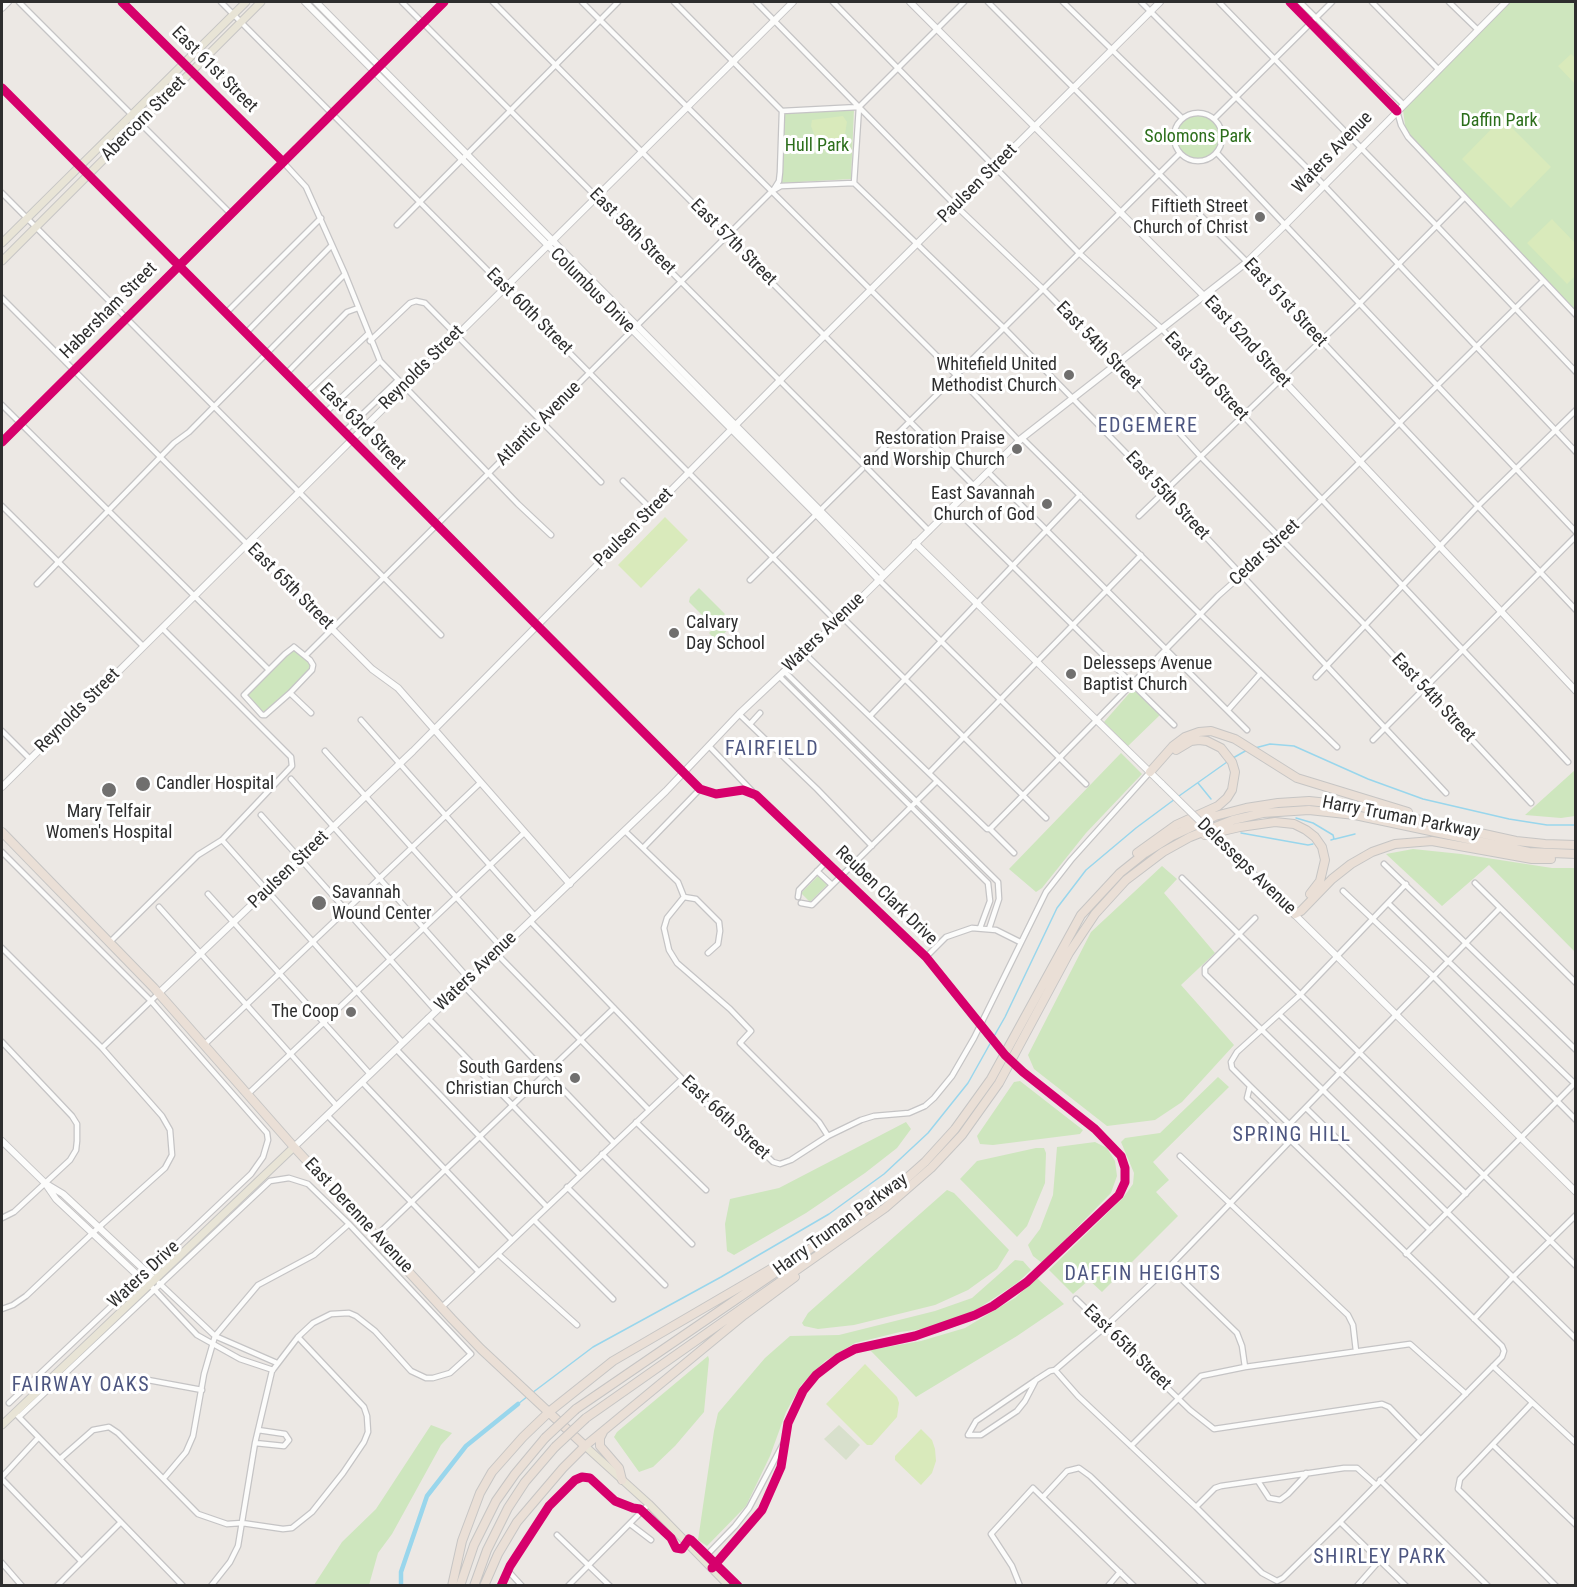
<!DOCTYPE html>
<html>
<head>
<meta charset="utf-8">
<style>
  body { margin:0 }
  #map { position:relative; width:1577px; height:1587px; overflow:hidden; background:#ece8e4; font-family:"Roboto Condensed",sans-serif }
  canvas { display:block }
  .frame { position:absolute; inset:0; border:3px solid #2e2e2e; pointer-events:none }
</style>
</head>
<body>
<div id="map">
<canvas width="1577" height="1587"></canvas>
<div class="frame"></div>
</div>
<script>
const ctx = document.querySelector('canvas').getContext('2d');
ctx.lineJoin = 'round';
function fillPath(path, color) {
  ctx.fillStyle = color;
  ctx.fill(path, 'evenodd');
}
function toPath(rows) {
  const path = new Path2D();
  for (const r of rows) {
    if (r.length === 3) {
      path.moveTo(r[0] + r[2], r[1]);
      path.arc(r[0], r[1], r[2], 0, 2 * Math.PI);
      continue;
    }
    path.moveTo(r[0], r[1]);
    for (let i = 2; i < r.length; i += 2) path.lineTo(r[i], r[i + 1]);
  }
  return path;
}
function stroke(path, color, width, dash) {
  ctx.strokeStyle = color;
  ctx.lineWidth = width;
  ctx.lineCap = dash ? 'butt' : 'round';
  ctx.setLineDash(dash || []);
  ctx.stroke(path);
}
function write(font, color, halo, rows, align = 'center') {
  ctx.font = font + ' "Roboto Condensed",sans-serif';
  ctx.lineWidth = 6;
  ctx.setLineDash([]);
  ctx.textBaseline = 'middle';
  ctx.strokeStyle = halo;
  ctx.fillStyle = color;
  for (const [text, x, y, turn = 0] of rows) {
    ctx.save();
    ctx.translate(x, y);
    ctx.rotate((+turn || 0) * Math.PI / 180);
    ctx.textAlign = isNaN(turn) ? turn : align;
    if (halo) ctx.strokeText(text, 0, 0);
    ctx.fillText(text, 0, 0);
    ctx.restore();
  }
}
const green = toPath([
  [1511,2,1575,2,1575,312,1406,133,1403,110],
  [854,109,851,179,781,183,783,113],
  [1198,137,24],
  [699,588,725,614,713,626,689,602,690,597],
  [726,615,734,623,717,641,709,633],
  [295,649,311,665,310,670,267,711,262,712,247,695,292,650],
  [1133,689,1160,715,1128,746,1104,722],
  [1121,753,1142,774,1086,833,1042,888,1036,892,1009,869],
  [1575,770,1575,816,1561,818,1525,815],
  [1413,849,1461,854,1552,868,1575,868,1575,952,1489,865,1442,906,1386,854],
  [1162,866,1177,879,1164,893,1215,953,1181,985,1234,1045,1182,1102,1155,1120,1107,1126,1034,1069,1028,1055,1091,932],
  [819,875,828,884,810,902,801,893],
  [1218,1077,1229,1087,1153,1162,1169,1180,1156,1192,1178,1216,1102,1292,1089,1280,1073,1294,1049,1270,1123,1198,1133,1184,1134,1173,1121,1142,1125,1138,1160,1133],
  [1020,1081,1083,1130,1080,1134,993,1145,980,1144,977,1136,1014,1082],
  [906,1122,911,1129,897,1148,865,1173,806,1213,734,1255,727,1251,725,1224,730,1199,779,1188],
  [1095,1142,1107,1148,1115,1161,1117,1176,1111,1193,1042,1263,1033,1256,1028,1245,1040,1229,1053,1195,1057,1147],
  [1036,1148,1044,1148,1046,1153,1045,1183,1027,1226,1017,1237,960,1179,977,1161],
  [947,1190,954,1193,1009,1250,997,1269,968,1290,935,1305,854,1325,818,1329,804,1326,802,1323,808,1313],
  [1015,1260,1023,1261,1031,1270,1017,1283,979,1308,938,1327,900,1332,855,1343,825,1361,801,1385,786,1412,770,1456,746,1506,707,1546,698,1540,714,1431,718,1413,765,1358,790,1336,839,1335,935,1311,972,1298],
  [1037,1278,1064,1304,1017,1336,916,1397,870,1350,921,1341,965,1328,1015,1298],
  [708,1356,709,1359,704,1412,675,1446,653,1467,639,1472,614,1437,617,1432],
  [431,1425,452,1433,441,1445,392,1534,378,1553,369,1585,314,1585,342,1542,376,1509]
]);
const cemetery = toPath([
  [839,1425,860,1445,846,1460,824,1439]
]);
const pitch = toPath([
  [1571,54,1575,58,1575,84,1558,66],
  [843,116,847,122,842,150,837,152,827,148,816,139,811,126,812,120],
  [1502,118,1551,167,1511,208,1462,159],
  [1552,219,1575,243,1575,276,1567,284,1527,243],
  [665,517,688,540,641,588,618,565],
  [865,1364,897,1397,899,1403,897,1417,872,1445,867,1445,826,1404],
  [921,1429,932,1440,935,1449,936,1461,932,1473,921,1485,895,1460,895,1456]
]);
const stream = toPath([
  [1255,748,1270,744,1294,746,1368,779,1423,799,1509,819,1547,825,1576,825],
  [1233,758,1247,750],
  [1198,783,1211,799],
  [1179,796,1227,762],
  [1296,818,1313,823,1333,835,1334,839,1331,840],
  [1241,833,1308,845,1313,844],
  [1335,839,1355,834],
  [993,1038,1005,1017,1057,908,1086,870,1136,828,1175,799],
  [532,1393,593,1347,721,1277,829,1214,884,1174,928,1133,968,1083,991,1042],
  [518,1404,528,1396]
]);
const canal = toPath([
  [401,1586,401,1572,427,1496,466,1446,518,1404]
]);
const street = toPath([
  [19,2,131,114],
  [122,2,283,162,306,187,345,274,380,361,518,504,551,535],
  [221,2,837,622],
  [402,2,863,464],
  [493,2,974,486],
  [582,2,955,374,1019,441],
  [674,2,782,111],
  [756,2,956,206,1043,289,1116,363,1201,457,1365,625,1531,803],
  [833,2,1079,253,1161,328,1568,762],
  [988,2,1247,262,1576,610],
  [1063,2,1182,118],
  [1141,2,1318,179,1576,452],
  [1219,2,1437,226,1576,372],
  [1290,2,1397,111,1401,125,1408,137,1576,315],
  [1300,2,1404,105],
  [1372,2,1439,70],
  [1449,2,1478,30],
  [2,88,700,789,716,794,743,790,756,795,926,957,973,1017],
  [782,111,859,107],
  [1198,137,24],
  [1215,118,1332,2],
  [140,123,231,214],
  [1217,153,1576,532],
  [854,183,1004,328,1160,488,1446,793],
  [854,183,859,107,964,2],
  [774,189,779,181,780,172,782,111],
  [2,193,441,635],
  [397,225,618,2],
  [2,298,247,544],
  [226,313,321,218],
  [246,333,332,245],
  [370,341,410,303,416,301,425,303,601,482],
  [286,374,347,312,358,308],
  [306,393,368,334],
  [2,405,269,670],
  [325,413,380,361],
  [344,432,397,381],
  [1022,438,1201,615,1337,747],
  [867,464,1180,153],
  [867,468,929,531],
  [988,472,1247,730],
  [623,481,652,510],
  [2,506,143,646],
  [953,507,1174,725],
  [1139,516,1359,304,1464,198],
  [750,580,862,469],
  [879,580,1086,784],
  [37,584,174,443,189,432,345,274],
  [842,617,1046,818],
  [294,647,310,660,313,665,312,670,290,693,265,715,262,715,244,695,285,654,294,647],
  [804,653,987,829,990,829,1218,596,1282,539,1543,281],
  [306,655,772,191,781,186,854,183],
  [784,671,998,882,999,899,989,929],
  [779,676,988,883,990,901,980,928],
  [1316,677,1477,507,1576,410],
  [290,693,311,713],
  [1228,710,1260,674],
  [739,714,817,789,872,846],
  [870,716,1080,495],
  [361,720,535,916],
  [750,724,760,713],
  [2,731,30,759],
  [1373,740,1576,536],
  [709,746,752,791],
  [325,751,502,948],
  [929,773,1141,555],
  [291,779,469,979],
  [261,815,436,1011],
  [990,829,1014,853],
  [625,831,678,882,684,897,696,899,719,922,720,931,718,944,708,953],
  [222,840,403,1043],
  [643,848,700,789],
  [2,852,151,1001,267,1133,268,1140,263,1157,251,1174,9,1403],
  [1384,864,1576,1050],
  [817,871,832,885],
  [1182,878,1576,1266],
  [1475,883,1576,983],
  [1343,891,1434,977,1576,1120],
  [208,894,370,1074],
  [684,897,667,918,664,928,669,950,677,963,730,1009,751,1031,740,1043,819,1122,828,1136],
  [798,897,799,890,827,861],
  [801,903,812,905,937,781],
  [1388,903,1576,1085],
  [159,907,337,1106],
  [1255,918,1205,968,1205,974,1576,1339],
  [530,921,719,1117,733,1123,773,1162,780,1164,791,1160,828,1136,861,1120,874,1116,909,1113,925,1106,934,1098,952,1076,974,1038,1046,892,1071,860,1150,772],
  [111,941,198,855,222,840,292,766,291,757,162,628],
  [2,948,102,1048,162,1116,170,1130,172,1155,165,1168,98,1228,26,1296,13,1305,2,1309],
  [496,953,649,1110],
  [926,957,946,937,972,928,996,930,1020,942],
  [463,985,614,1143],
  [1279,1014,1466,1194],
  [428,1018,580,1175],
  [2,1042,72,1116,77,1124,77,1141,76,1150,70,1160,14,1212,2,1218],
  [205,1044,480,783],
  [102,1048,159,993],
  [396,1049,547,1207],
  [362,1082,512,1240],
  [1250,1086,1290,1125],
  [248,1094,524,833],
  [1306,1108,1430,1230],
  [327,1115,479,1272],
  [636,1122,706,1190],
  [1282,1132,1499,909],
  [602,1154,692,1244],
  [1180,1156,1348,1315,1353,1325,1356,1351],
  [567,1187,665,1285],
  [534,1220,613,1299],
  [376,1236,614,1008],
  [498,1254,577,1325],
  [1406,1254,1575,1083],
  [1169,1267,1237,1333,1242,1346,1245,1367],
  [159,1283,215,1336,277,1363],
  [152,1287,197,1335,240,1359,273,1370],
  [1076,1299,1190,1410,1214,1429,1382,1404,1389,1407,1420,1439],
  [441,1308,682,1079],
  [1474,1319,1512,1278,1576,1215],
  [1493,1366,1576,1443],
  [1055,1370,1078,1396,1196,1507,1262,1573,1277,1581,1283,1578,1340,1522,1502,1357,1504,1351,1502,1346,1247,1098,1250,1086,1232,1068,1231,1062,1237,1052,1300,995,1406,884],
  [148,1380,202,1390],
  [1036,1380,1025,1401,1017,1411,981,1435,968,1435,976,1421,1036,1380,1050,1371,1055,1370,1105,1327,1169,1267,1291,1140],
  [1532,1403,1460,1479,1458,1489,1556,1586],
  [18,1416,183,1586],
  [19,1417,270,1181,289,1178,308,1184,349,1224,471,1354,450,1373,433,1378,426,1378,411,1371,375,1331,356,1316,349,1313,331,1314,313,1323,298,1337,272,1371,255,1443,238,1546,230,1562,211,1586],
  [255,1443,284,1446,289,1440,285,1434,258,1430],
  [1493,1445,1576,1525],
  [1131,1446,1201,1376,1245,1367,1410,1344,1466,1394],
  [60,1459,93,1430,109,1427,118,1433,198,1514,227,1524,242,1523,283,1529,292,1528,312,1512,343,1473,364,1442,368,1432,367,1416,364,1407,298,1337],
  [2,1477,38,1438],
  [164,1478,186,1452,193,1436,204,1374,215,1336,258,1285,314,1255,349,1224],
  [2,1479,81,1561],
  [1380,1480,1488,1586],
  [1258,1481,1269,1498,1280,1500,1288,1494,1306,1475,1306,1473],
  [1043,1497,1067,1471,1079,1468,1090,1476,1204,1586],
  [1196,1507,1215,1488,1221,1486,1344,1468,1357,1468,1375,1484],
  [1340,1522,1406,1586],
  [630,1524,651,1540],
  [557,1535,610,1586],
  [703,1559,735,1526,749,1508,783,1444],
  [2,1563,22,1586],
  [712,1568,762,1510,781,1467,788,1423,803,1391,816,1375,838,1358,855,1349,915,1336,944,1327,975,1315,993,1306,1027,1282,1119,1195,1125,1182,1125,1168,1121,1156,1095,1129,1023,1072],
  [511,1574,522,1586],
  [57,1586,121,1522],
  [568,1586,649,1504],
  [1020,1586,1012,1566,991,1534,1033,1488,1134,1586],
  [1108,1586,1120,1572],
  [1357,1586,1380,1560]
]);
const secondary = toPath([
  [305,2,816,514,879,580],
  [316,2,884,575],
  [910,2,1204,296,1576,691],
  [2,8,8,2],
  [2,442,444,2],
  [915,543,1162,784],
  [247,544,372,669,398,688,570,884],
  [2,787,793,2],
  [1225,846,1576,1192],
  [159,993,413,751,802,358,1160,2],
  [2,1141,45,1183,56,1199,148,1285],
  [294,1147,666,791,739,714,842,617,1022,438,1247,262,1285,225,1506,2],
  [48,1185,63,1194,154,1279]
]);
const primary = toPath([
  [2,243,246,2],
  [2,261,261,2],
  [2,1425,294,1147],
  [585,1446,649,1504,729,1586]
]);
const highway = toPath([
  [1150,772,1173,746,1185,737,1199,732,1211,731,1235,739,1297,778,1408,812],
  [2,832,154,988,294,1147,452,1319,481,1349,585,1446],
  [1205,835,1240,827,1275,822,1294,824,1306,830,1315,837,1322,847,1325,860,1320,881,1310,894],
  [1137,853,1176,825,1218,806,1227,798,1232,790,1235,772,1232,762,1221,748,1207,741,1199,740,1191,741,1176,750],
  [1295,914,1301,911,1332,879,1351,864,1372,852,1395,844,1432,841,1532,859,1551,859],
  [576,1409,861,1214,897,1187,925,1162,955,1129,991,1079,1081,915,1120,873,1145,853,1172,836,1215,816,1246,808,1278,803,1309,801,1357,806,1516,841,1545,844,1576,845],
  [586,1418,885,1208,931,1168,962,1135,999,1083,1069,953,1095,914,1126,880,1163,852,1190,837,1233,820,1263,813,1309,810,1355,815,1529,852,1576,854],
  [603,1432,600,1438,600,1446,619,1468,622,1480],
  [452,1586,462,1541,480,1493,492,1472,523,1437,549,1412,613,1361,776,1266],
  [460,1586,474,1545,496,1501,515,1474,545,1438],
  [474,1586,487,1550,508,1508,525,1482,555,1447],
  [484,1586,498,1554,517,1522,563,1468,585,1446,744,1315,795,1277]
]);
const streetBridge = toPath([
  [973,1017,1005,1055,1023,1072]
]);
const secondaryBridge = toPath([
  [1162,784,1225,846]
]);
const highwayBridge = toPath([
  [545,1438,576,1409],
  [555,1447,586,1418]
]);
const cycleway = toPath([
  [122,2,283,162],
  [1290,2,1397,111],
  [2,88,700,789,716,794,743,790,756,795,926,957,1005,1055,1023,1072,1095,1129,1121,1156,1125,1168,1125,1182,1119,1195,1027,1282,993,1306,975,1315,915,1336,855,1349,838,1358,816,1375,803,1391,788,1423,781,1467,762,1510,712,1568],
  [2,442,444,2],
  [501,1586,510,1566,549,1506,575,1480,582,1477,590,1478,615,1501,633,1508,640,1509,671,1538,676,1548,682,1549,689,1539,691,1540,738,1586]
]);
const markers = [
  [1260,217,6,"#706f6e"],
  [1069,375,6,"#706f6e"],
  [1017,449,6,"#706f6e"],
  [1047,504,6,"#706f6e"],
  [674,633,6,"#706f6e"],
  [1071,674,6,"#706f6e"],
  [143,784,8,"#706f6e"],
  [109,790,8,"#706f6e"],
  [319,903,8,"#706f6e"],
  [351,1012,6,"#706f6e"],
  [575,1078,6,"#706f6e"]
];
const streetNames = [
  ["East 61st Street",214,70,45],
  ["Abercorn Street",144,119,-45],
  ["Waters Avenue",1333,153,-46],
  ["Paulsen Street",978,184,-45],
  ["East 58th Street",632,232,45],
  ["East 57th Street",733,243,45],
  ["Columbus Drive",592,291,45],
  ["East 51st Street",1285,303,47],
  ["Habersham Street",109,311,-45],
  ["East 60th Street",529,312,45],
  ["East 52nd Street",1247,342,47],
  ["East 54th Street",1098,346,46],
  ["Reynolds Street",422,368,-45],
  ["East 53rd Street",1206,377,47],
  ["Atlantic Avenue",539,424,-45],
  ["East 63rd Street",362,427,45],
  ["East 55th Street",1167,496,47],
  ["Paulsen Street",634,528,-45],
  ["Cedar Street",1265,553,-43],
  ["East 65th Street",290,587,45],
  ["Waters Avenue",824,633,-44],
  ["East 54th Street",1433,698,47],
  ["Reynolds Street",78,711,-45],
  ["Harry Truman Parkway",1401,818,11],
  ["Delesseps Avenue",1246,867,44],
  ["Paulsen Street",289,870,-44],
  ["Reuben Clark Drive",886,896,44],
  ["Waters Avenue",476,972,-44],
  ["East 66th Street",725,1118,43],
  ["East Derenne Avenue",358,1216,47],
  ["Harry Truman Parkway",841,1225,-36],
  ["Waters Drive",144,1275,-43],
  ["East 65th Street",1127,1348,44]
];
const parkNames = [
  ["Daffin Park",1499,121],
  ["Solomons Park",1198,137],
  ["Hull Park",817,146]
];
const poiNames = [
  ["Fiftieth Street",1248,207],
  ["Church of Christ",1248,228],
  ["Whitefield United",1057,365],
  ["Methodist Church",1057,386],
  ["Restoration Praise",1005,439],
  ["and Worship Church",1005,460],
  ["East Savannah",1035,494],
  ["Church of God",1035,515],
  ["Calvary",686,623,"left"],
  ["Day School",686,644,"left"],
  ["Delesseps Avenue",1083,664,"left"],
  ["Baptist Church",1083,685,"left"],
  ["Candler Hospital",156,784,"left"],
  ["Mary Telfair",109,812,"center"],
  ["Women's Hospital",109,833,"center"],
  ["Savannah",332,893,"left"],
  ["Wound Center",332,914,"left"],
  ["The Coop",339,1012],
  ["South Gardens",563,1068],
  ["Christian Church",563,1089]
];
const neighbourhoodNames = [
  ["EDGEMERE",1148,427],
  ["FAIRFIELD",772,750],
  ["SPRING HILL",1292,1136],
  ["DAFFIN HEIGHTS",1143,1275],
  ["FAIRWAY OAKS",81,1386],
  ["SHIRLEY PARK",1380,1558]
];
fillPath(green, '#cee6be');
fillPath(cemetery, '#d8e0cc');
fillPath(pitch, '#d9eabb');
stroke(stream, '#99d6ec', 1.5);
stroke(canal, '#99d6ec', 4.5);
stroke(street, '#c5c4c5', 7);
stroke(secondary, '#c5c4c5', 8);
stroke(primary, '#c6c5c4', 9);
stroke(highway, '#c6c5c4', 10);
stroke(street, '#fcfcfb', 4.5);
stroke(secondary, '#fcfcfb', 6);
stroke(primary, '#e8e4d6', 7);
stroke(highway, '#eadfd6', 8);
stroke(streetBridge, '#c5c4c5', 7, []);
stroke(secondaryBridge, '#c5c4c5', 8, []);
stroke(highwayBridge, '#c6c5c4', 10, []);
stroke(streetBridge, '#fcfcfb', 4.5);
stroke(secondaryBridge, '#fcfcfb', 6);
stroke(highwayBridge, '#eadfd6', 8);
stroke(cycleway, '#d6006c', 9);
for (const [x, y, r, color] of markers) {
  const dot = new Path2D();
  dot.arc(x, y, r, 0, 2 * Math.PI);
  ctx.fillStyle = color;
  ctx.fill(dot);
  stroke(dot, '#fff', 2);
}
write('18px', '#2e2e2e', '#fff', streetNames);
write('18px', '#2c6e1b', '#fff', parkNames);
write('18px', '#2e2e2e', '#fff', poiNames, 'right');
ctx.letterSpacing = '1.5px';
write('20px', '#4d5680', '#fff', neighbourhoodNames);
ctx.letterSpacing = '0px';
</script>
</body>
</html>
